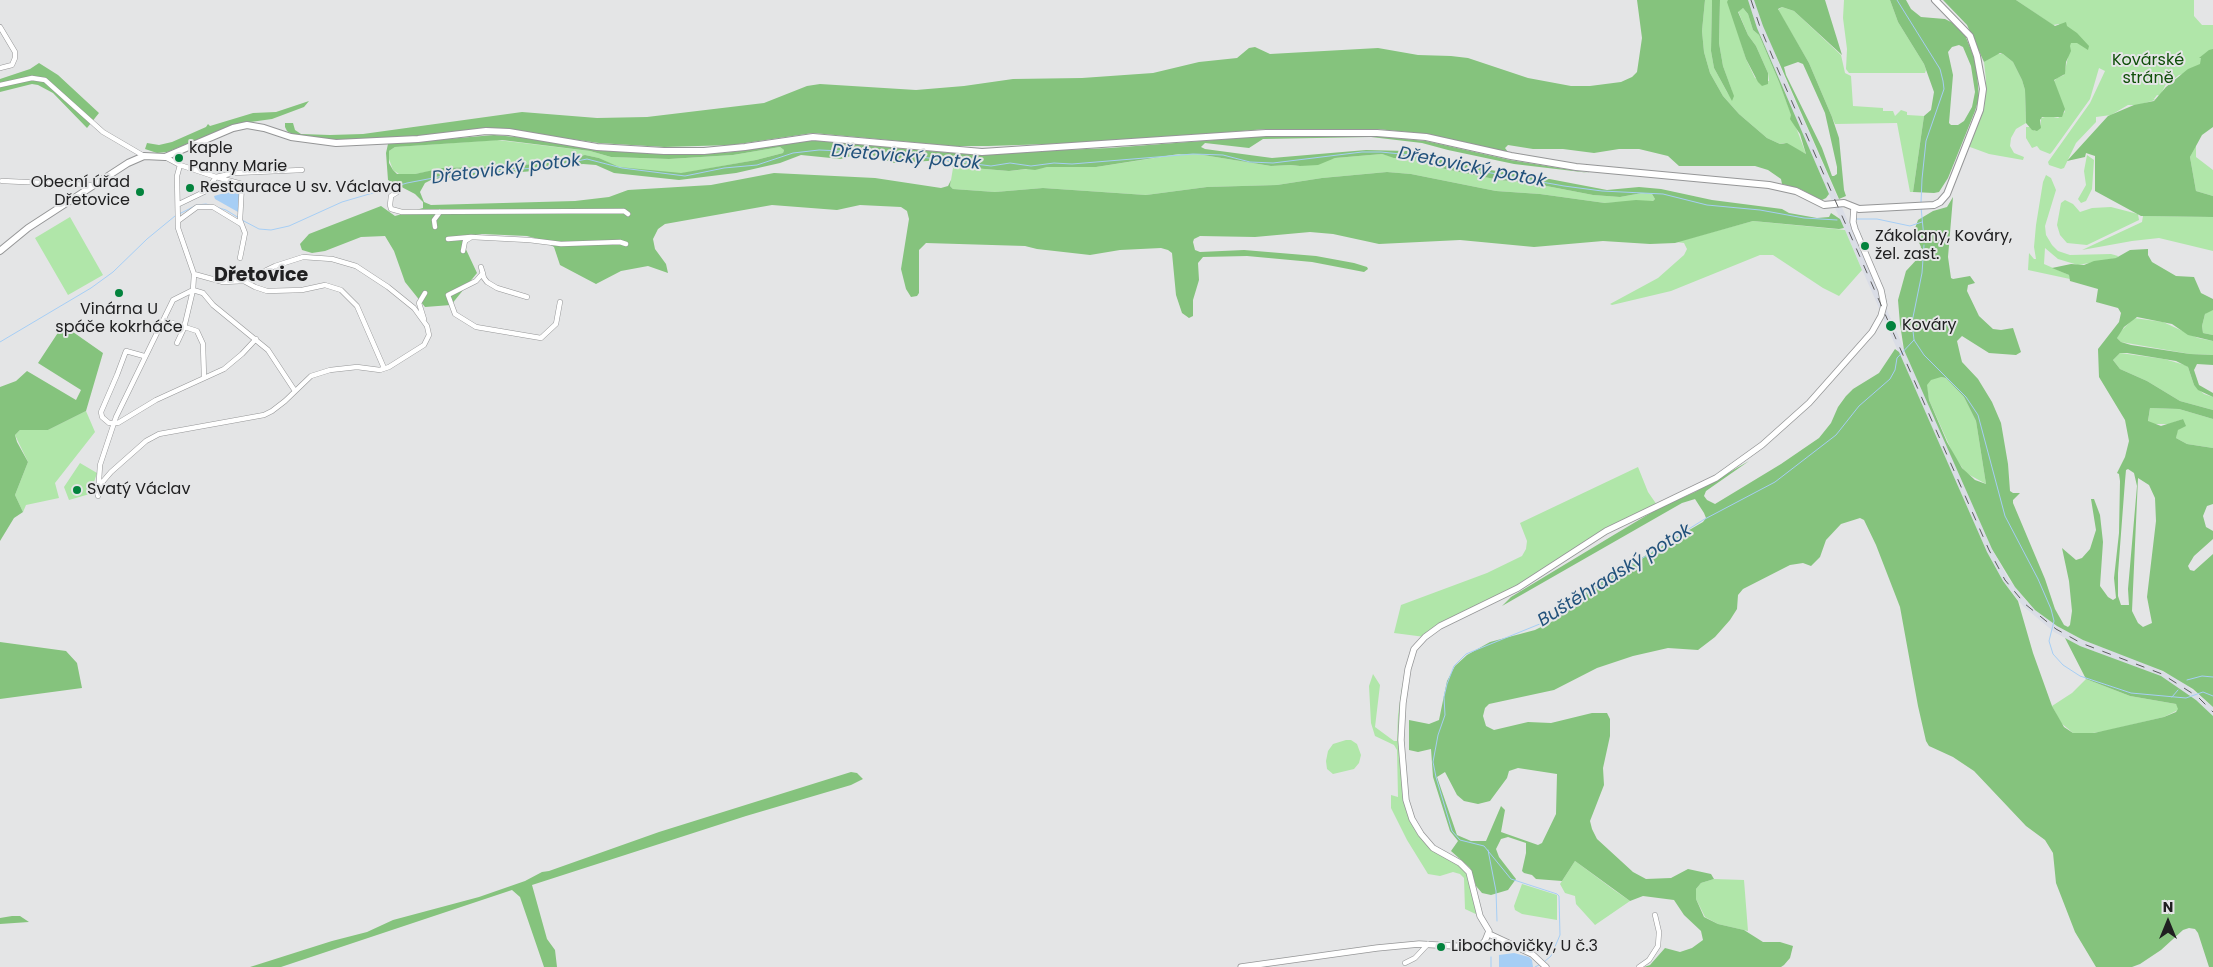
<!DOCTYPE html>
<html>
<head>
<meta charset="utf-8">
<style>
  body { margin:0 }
  #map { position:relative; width:2213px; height:967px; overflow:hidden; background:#e4e5e6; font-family:Poppins,sans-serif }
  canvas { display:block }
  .north { position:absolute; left:2143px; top:897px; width:50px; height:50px; -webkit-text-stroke:4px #e4e5e6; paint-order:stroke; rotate:0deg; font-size:14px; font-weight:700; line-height:20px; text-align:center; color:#202021 }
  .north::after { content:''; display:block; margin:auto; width:18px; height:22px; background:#202021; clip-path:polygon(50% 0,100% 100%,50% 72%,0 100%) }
</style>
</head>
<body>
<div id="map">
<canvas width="2213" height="967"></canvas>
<div class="north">N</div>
</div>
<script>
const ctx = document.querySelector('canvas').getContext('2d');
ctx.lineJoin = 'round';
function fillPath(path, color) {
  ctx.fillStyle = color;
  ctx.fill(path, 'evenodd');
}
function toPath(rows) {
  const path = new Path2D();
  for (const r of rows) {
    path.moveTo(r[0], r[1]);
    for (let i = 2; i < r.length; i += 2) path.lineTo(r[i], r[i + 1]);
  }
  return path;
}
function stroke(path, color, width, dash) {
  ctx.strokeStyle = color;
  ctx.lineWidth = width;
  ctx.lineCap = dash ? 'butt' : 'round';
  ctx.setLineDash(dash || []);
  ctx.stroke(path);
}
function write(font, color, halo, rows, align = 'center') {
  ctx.font = font + ' Poppins,sans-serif';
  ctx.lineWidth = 4;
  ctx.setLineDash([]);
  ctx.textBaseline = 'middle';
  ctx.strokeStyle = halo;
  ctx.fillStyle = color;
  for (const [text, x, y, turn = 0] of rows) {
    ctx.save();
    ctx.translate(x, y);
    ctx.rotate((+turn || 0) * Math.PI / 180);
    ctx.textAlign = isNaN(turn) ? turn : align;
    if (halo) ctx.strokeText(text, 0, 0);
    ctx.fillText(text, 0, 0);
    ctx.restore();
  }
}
const built = toPath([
  [1748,0,1754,0,1781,69,1924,394,1992,549,2008,578,2027,602,2057,626,2083,640,2145,663,2180,680,2213,707,2213,716,2196,700,2161,677,2080,646,2054,632,2023,606,2003,581,1987,552,1918,397,1775,71,1757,28]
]);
const green = toPath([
  [1705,0,1712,0,1711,51,1714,68,1727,92,1731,98,1732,91,1723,66,1719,43,1720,0,1728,0,1746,59,1755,78,1769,81,1768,73,1756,46,1748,35,1738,11,1743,8,1748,14,1753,30,1759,35,1779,82,1806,154,1784,143,1780,144,1767,138,1739,114,1723,96,1710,73,1704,52,1702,31],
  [1844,0,1890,0,1898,22,1924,64,1926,70,1925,73,1849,73,1846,69,1847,49,1843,18],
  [2016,0,2194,0,2194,16,2202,25,2213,25,2213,59,2188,73,2179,75,2174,79,2169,78,2160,96,2157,95,2154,99,2149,95,2155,100,2138,105,2128,105,2111,115,2096,117,2096,122,2076,143,2064,168,2061,169,2049,165,2048,162,2090,103,2105,71,2099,68,2090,99,2052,152,2050,154,2040,150,2037,146,2032,148,2026,138,2026,127,2030,127,2035,131,2041,125,2041,118,2049,116,2058,118,2065,112,2054,81,2057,78,2064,75,2068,57,2059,24,2053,25],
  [1782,7,1794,11,1841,55,1845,73,1851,76,1853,106,1883,108,1883,111,1893,111,1895,116,1901,110,1907,112,1907,115,1924,116,1913,192,1910,192,1897,123,1835,124,1809,63,1778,10],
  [1996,54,2003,54,2013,62,2022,80,2025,90,2026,123,2016,129,2011,138,2010,146,2014,153,2024,157,2023,160,1989,154,1970,147,1969,143,1984,109,1986,80,1984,62],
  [497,140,590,151,611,157,669,159,733,155,780,147,784,150,783,153,756,160,678,174,617,167,599,158,585,155,550,162,515,166,448,168,415,174,399,174,393,170,389,159,389,151,395,147],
  [2196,145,2196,157,2213,170,2213,196,2196,191,2190,157],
  [1181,154,1197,154,1271,166,1290,165,1298,166,1335,158,1382,154,1397,158,1414,158,1445,169,1499,180,1531,183,1593,195,1620,197,1642,193,1652,194,1655,199,1653,201,1605,203,1540,194,1496,191,1411,174,1387,172,1322,178,1277,185,1207,187,1146,195,1043,188,995,192,953,189,950,186,953,168,957,162,973,168,1009,171,1047,167,1096,167],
  [2087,155,2094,160,2092,189,2086,201,2081,203,2078,199,2086,185,2084,171],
  [2046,175,2051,178,2056,190,2045,226,2046,235,2052,245,2058,251,2070,255,2111,254,2118,256,2117,258,2078,265,2058,259,2045,248,2044,264,2069,275,2070,279,2028,270,2029,253,2034,259,2036,259,2034,247,2036,225,2043,182],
  [2065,200,2073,204,2080,212,2092,208,2111,207,2138,214,2139,220,2087,245,2067,243,2060,235,2057,225,2061,203],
  [2143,216,2213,217,2213,251,2159,238,2132,241,2082,250,2142,222],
  [70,217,103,275,68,295,35,238],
  [1753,221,1845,230,1862,270,1839,296,1823,288,1773,255,1760,255,1671,291,1612,305,1610,304,1658,278,1684,255,1687,249,1684,243,1676,242],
  [2209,310,2213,310,2213,335,2203,333,2202,326,2205,314],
  [2134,318,2163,322,2198,338,2213,341,2213,355,2190,354,2121,342,2117,338,2118,334],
  [2120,353,2164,359,2185,365,2188,367,2194,385,2204,394,2213,397,2213,410,2180,401,2147,381,2120,369,2113,360],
  [1923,364,1941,377,1946,378,1964,397,1976,421,1986,484,1966,473,1954,456,1929,400],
  [2150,408,2179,409,2213,419,2213,448,2187,444,2176,438,2177,432,2183,419,2169,424,2153,424,2148,422],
  [86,411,95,432,55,483,59,498,26,505,23,512,15,495,28,462,15,435,20,430,48,430],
  [80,463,97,473,94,482,91,483,93,493,69,500,64,487],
  [1638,467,1648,492,1657,505,1606,531,1518,588,1425,637,1394,633,1401,605,1487,573,1522,556,1526,549,1527,541,1520,523],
  [1411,650,1403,703,1406,800,1412,819,1433,848,1469,872,1480,916,1465,909,1464,878,1460,874,1453,872,1440,876,1428,874,1407,840,1391,808,1391,795,1398,797,1397,750,1394,745,1375,736,1371,723,1369,686,1373,674,1380,685,1375,727,1394,741,1397,741,1398,715,1402,687],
  [2086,679,2130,696,2176,704,2178,707,2178,710,2164,717,2105,731,2087,734,2073,733,2061,723,2052,706,2072,693],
  [1346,740,1351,740,1357,744,1361,755,1359,763,1354,769,1333,774,1327,769,1326,761,1328,751,1333,744],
  [1575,861,1614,890,1630,901,1595,925,1576,904,1575,896,1565,893,1560,884],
  [1714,879,1744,880,1748,931,1718,924,1705,917,1696,899,1696,889,1701,883],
  [1522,884,1557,895,1557,920,1522,914,1515,910,1514,906]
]);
const forest = toPath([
  [1637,0,1705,0,1702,31,1704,52,1710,73,1723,96,1739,114,1767,138,1780,144,1787,143,1806,154,1800,134,1790,119,1791,115,1779,82,1759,35,1753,30,1748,14,1743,8,1738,12,1748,35,1756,46,1768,73,1768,84,1762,86,1758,82,1746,59,1727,2,1728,0,1748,0,1757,28,1829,194,1826,198,1822,200,1817,198,1800,189,1782,184,1781,179,1768,170,1755,166,1679,166,1668,156,1639,149,1619,149,1594,153,1563,149,1533,149,1508,145,1505,148,1508,152,1505,152,1427,134,1377,129,1266,129,1110,142,988,146,952,146,813,133,732,145,664,147,599,143,494,128,418,136,336,140,292,134,287,131,285,127,285,123,293,123,295,130,301,134,330,135,363,134,522,112,597,118,647,117,764,103,807,86,820,84,916,90,964,86,1013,79,1082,78,1153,73,1199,62,1237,58,1249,48,1255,47,1270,54,1378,48,1418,55,1451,56,1468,58,1528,78,1571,86,1590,86,1621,82,1632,77,1637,72,1642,38],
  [1712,0,1720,0,1719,43,1723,66,1734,96,1732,101,1714,68,1711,51],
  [1754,0,1825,0,1842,55,1794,11,1782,7,1778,9,1809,63,1832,117,1839,138,1844,190,1846,196,1839,199,1763,26],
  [1798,62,1803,64,1825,113,1837,167,1837,174,1834,176,1832,176,1822,148,1786,75,1784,67],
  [1890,0,1906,0,1911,9,1921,17,1945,19,1953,23,1965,35,1976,62,1979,98,1975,111,1948,178,1939,192,1934,193,1913,192,1924,116,1931,110,1934,92,1924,64,1898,22],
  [1959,45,1963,47,1971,66,1975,92,1972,107,1964,121,1958,125,1951,125,1949,123,1953,75,1948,52,1952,47],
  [1943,0,2016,0,2055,26,2066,22,2067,26,2077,33,2089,46,2088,50,2077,43,2071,43,2070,46,2071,51,2066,62,2065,74,2054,80,2065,109,2062,117,2042,117,2040,120,2041,128,2037,131,2032,130,2026,123,2025,90,2022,80,2013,62,2003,54,2000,53,1984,62,1967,25],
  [2213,49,2213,127,2202,135,2190,157,2196,191,2213,196,2213,217,2141,216,2095,191,2095,156,2086,153,2085,157,2067,161,2108,116,2134,105,2154,101,2166,87,2188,69,2200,64,2201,58,2199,58,2209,50],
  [39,63,58,75,99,113,87,128,53,93,38,85,32,84,0,92,0,79,30,69],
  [309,101,304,107,272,119,236,124,167,152,157,153,145,149,147,143,159,145,172,142,206,127,208,124,210,126,253,113,276,112],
  [494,135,704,154,732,152,813,140,951,153,988,153,1110,148,1266,136,1376,136,1426,141,1510,160,1590,173,1514,164,1448,150,1422,143,1371,137,1263,139,1249,148,1205,143,1201,147,1205,149,1272,158,1366,150,1408,151,1490,170,1539,177,1607,190,1639,187,1661,189,1712,200,1782,209,1789,213,1817,218,1829,217,1831,213,1840,219,1844,228,1839,229,1753,221,1675,243,1650,244,1603,241,1534,247,1460,240,1379,244,1333,234,1310,232,1255,237,1200,236,1194,239,1193,242,1195,250,1200,252,1244,250,1316,256,1354,263,1367,267,1368,269,1364,272,1312,262,1247,256,1203,257,1198,263,1199,280,1193,300,1193,316,1189,318,1182,313,1176,295,1172,253,1168,250,1161,248,1120,250,1090,255,1037,249,1025,246,926,243,919,250,919,293,917,296,911,297,906,289,901,269,909,219,907,211,901,207,860,205,837,210,772,205,665,224,658,229,653,239,655,249,666,264,668,273,648,266,621,271,596,284,560,265,554,247,542,240,527,236,482,234,469,236,463,243,477,273,451,305,425,307,405,282,394,251,385,236,361,237,325,251,312,253,302,250,300,244,309,234,381,206,395,216,423,208,423,202,415,194,388,180,386,153,388,144],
  [502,140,590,151,611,157,669,159,733,155,780,147,784,150,783,153,756,160,681,173,619,167,599,158,585,155,550,162,515,166,443,168,415,174,397,174,393,170,389,163,389,151,395,147],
  [857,154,872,155,894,163,944,160,952,163,953,168,955,163,958,162,973,168,1009,171,1026,169,1035,170,1047,167,1096,167,1179,154,1197,154,1271,166,1290,165,1300,166,1318,165,1335,158,1382,154,1394,158,1414,158,1445,169,1499,180,1531,183,1593,195,1620,197,1642,193,1652,194,1655,199,1653,201,1636,200,1605,203,1540,194,1496,191,1411,174,1387,172,1322,178,1277,185,1207,187,1146,195,1043,188,995,192,953,189,950,186,951,180,948,186,941,188,875,178,774,173,711,185,628,190,609,197,575,201,431,205,424,202,420,192,425,183,433,179,534,171,583,164,596,165,614,173,679,180,736,173,780,163,801,155,841,159],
  [1953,197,1948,257,1951,278,1953,279,1970,276,1975,283,1968,285,1967,291,1979,316,1993,329,2001,330,2013,328,2021,352,2016,355,1989,353,1962,336,1957,341,1960,354,1962,362,1978,379,1992,402,2001,423,2008,464,2010,491,2013,493,2020,493,2013,500,2013,503,2045,579,2055,609,2064,625,2068,627,2070,625,2072,611,2069,581,2062,548,2076,560,2082,558,2090,549,2096,530,2091,499,2094,499,2100,515,2103,542,2100,586,2108,597,2113,600,2116,598,2114,578,2119,533,2120,481,2119,474,2117,473,2125,457,2129,441,2125,420,2099,377,2098,349,2119,322,2121,313,2118,308,2096,302,2098,289,2070,281,2069,275,2052,268,2071,264,2084,265,2094,261,2116,258,2130,250,2148,249,2148,255,2152,262,2176,276,2194,277,2201,293,2213,299,2213,310,2205,314,2202,326,2203,333,2213,335,2213,341,2188,335,2172,324,2137,317,2124,327,2117,338,2121,342,2131,345,2190,354,2213,355,2213,365,2197,364,2194,370,2199,385,2213,393,2213,397,2198,390,2194,385,2188,367,2176,361,2127,353,2120,353,2113,360,2120,369,2147,381,2180,401,2213,410,2213,419,2179,409,2150,408,2148,421,2161,426,2183,419,2186,426,2178,430,2176,438,2187,444,2213,448,2213,504,2207,506,2203,516,2206,527,2213,531,2213,539,2194,556,2188,566,2190,570,2194,571,2213,554,2213,707,2193,689,2163,671,2083,640,2057,626,2035,610,2015,587,1992,549,1904,350,1900,324,1898,300,1906,271,1919,257,1921,247,1914,231,1918,220,1933,211,1947,207],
  [1941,377,1946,378,1964,397,1976,421,1986,484,1975,480,1962,468,1947,442,1929,400,1927,385,1931,380],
  [2128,469,2134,473,2137,486,2128,589,2129,605,2121,605,2118,596,2118,573,2125,481,2126,470],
  [2138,478,2149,485,2155,498,2156,521,2147,597,2152,623,2143,627,2138,623,2132,611],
  [63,325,103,353,86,411,48,430,20,430,15,435,17,442,28,462,15,495,23,512,14,518,0,541,0,387,16,381,27,371,76,400,81,390,38,363],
  [1895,349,1899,352,1987,552,2003,581,2018,601,2033,653,2052,706,2064,727,2073,733,2094,733,2164,717,2176,712,2178,709,2176,704,2130,696,2086,679,2065,638,2080,646,2161,676,2196,700,2213,716,2213,967,2209,967,2198,933,2195,929,2189,928,2183,930,2161,950,2140,964,2132,967,2096,967,2075,932,2056,883,2053,853,2045,840,2026,826,1974,771,1953,757,1929,746,1926,741,1918,706,1900,607,1876,545,1864,520,1860,518,1841,524,1826,540,1820,557,1811,566,1803,563,1790,565,1743,589,1738,595,1737,609,1730,620,1715,637,1698,650,1668,648,1633,656,1597,668,1554,690,1489,704,1485,708,1483,716,1486,726,1494,730,1528,722,1551,723,1592,713,1607,713,1610,719,1610,736,1603,768,1604,785,1590,821,1592,829,1597,839,1633,872,1646,879,1671,878,1688,869,1711,874,1714,879,1701,883,1696,889,1696,899,1704,917,1718,924,1744,930,1763,942,1780,942,1793,946,1790,958,1784,965,1781,967,1644,967,1650,965,1665,948,1680,952,1692,948,1703,940,1701,931,1684,915,1674,900,1643,896,1630,901,1575,861,1562,881,1536,879,1532,875,1524,873,1522,871,1526,853,1526,843,1508,837,1501,839,1496,849,1499,857,1516,879,1508,890,1491,895,1482,893,1476,886,1470,868,1451,851,1458,841,1450,831,1433,777,1431,749,1418,752,1409,750,1409,720,1429,724,1439,720,1447,681,1455,666,1467,655,1490,642,1535,630,1557,619,1595,585,1703,522,1706,518,1704,513,1695,499,1682,503,1502,606,1511,597,1612,536,1659,508,1695,492,1749,461,1706,491,1704,496,1707,500,1715,504,1781,464,1819,438,1831,423,1838,407,1846,396,1853,389,1879,373],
  [1518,768,1557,774,1556,814,1542,843,1538,845,1501,832,1505,810,1501,806,1486,841,1471,841,1457,835,1437,777,1445,772,1457,795,1464,801,1478,804,1490,801,1507,778,1509,771],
  [0,642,66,651,77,663,82,688,0,699],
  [851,772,857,773,863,779,851,785,746,816,532,885,547,939,555,950,557,967,544,967,520,897,512,890,281,967,250,967,332,941,367,932,393,920,479,897,525,881,542,872,549,871,659,832],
  [12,916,20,916,29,922,0,924,0,918]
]);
const water = toPath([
  [235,190,239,193,238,212,215,199,214,196],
  [1514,953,1529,957,1532,960,1533,967,1499,967,1499,955]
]);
const stream = toPath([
  [1897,0,1940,69,1943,81,1944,89,1926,141,1922,179,1921,203],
  [1921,207,1924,238],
  [179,214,197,205,206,204,226,210,239,218],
  [1856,219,1877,219,1910,226,1922,222],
  [242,220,259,229,271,230,289,226,342,202,407,183,454,174,548,167,587,159,622,168,685,176,724,168,757,165,793,153,819,150,890,153,991,166,1010,163,1031,166,1054,163,1072,164,1193,154,1223,155,1250,162,1273,163,1362,152,1381,152,1420,156,1441,164,1564,186,1602,191,1663,194,1707,205,1760,210,1804,218,1837,220],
  [1924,245,1922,273,1912,322,1914,340,1924,355,1966,397,1978,415,2005,516,2038,579,2051,609,2054,621,2049,641,2053,654,2063,665,2080,676,2131,693,2186,698,2203,692,2213,696],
  [0,342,91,288,113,272,147,239,175,216],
  [2187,680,2202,676,2213,677],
  [2172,697,2178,690],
  [1488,850,1496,891,1497,921],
  [1491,957,1491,967],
  [1544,962,1551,956,1560,935,1559,896,1557,894,1511,879,1484,846,1460,840,1452,831,1436,777,1433,762,1438,735,1445,715,1444,697,1447,684,1454,666,1466,654,1552,619,1595,588,1703,520,1775,482,1836,435,1859,406,1890,379,1895,370,1897,358,1914,340],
  [1535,967,1541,964]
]);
const minor = toPath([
  [0,27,15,52,15,58,12,65,0,68],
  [0,85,32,78,45,80,103,132,144,156],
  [165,157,180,165,216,177,234,173,302,170],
  [180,165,177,176,178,228,194,274,193,290,203,293,213,305,268,350,295,391],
  [2,181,92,185],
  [396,193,391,196,390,205,391,209,402,212,624,211,628,214],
  [179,204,206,191,216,177,242,184,240,220,245,233,240,258],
  [178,221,197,207,213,207,241,224],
  [435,227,434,220,440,212],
  [448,239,471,237,529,240,561,244,620,242,626,244],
  [463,251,465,241,470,238],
  [481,267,484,278,487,282,497,288,527,297],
  [483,273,476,281,448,295,455,314,476,327,541,338,556,324,560,302],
  [244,281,255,287,267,291,302,290,325,285,341,290,357,306,384,368],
  [424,319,419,303,425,293],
  [163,320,197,331,203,344,204,378],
  [177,343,184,328,193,290],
  [144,356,126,351,117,375,101,412,102,417,109,423,118,423,156,400,224,369,242,354,256,339],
  [99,486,111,472,146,441,159,434,264,415,272,411,285,401,311,376,330,370,357,367,380,370,389,367,424,345,429,335,427,326,414,308,388,287,356,266,332,259,303,257,275,266,244,281,223,282,194,274],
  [98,496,100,465,116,417,173,300,193,290],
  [1405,963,1415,958,1428,944],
  [1639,967,1649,960,1658,946,1659,932,1655,915]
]);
const tertiary = toPath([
  [1489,934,1532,954,1546,967],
  [1241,967,1377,948,1419,944,1472,947,1482,944,1485,941,1489,931,1480,916,1469,872,1460,863,1433,848,1421,834,1412,819,1406,800,1401,740,1403,703,1408,669,1414,649,1425,637,1440,626,1518,588,1606,531,1716,478,1762,445,1809,403,1872,332,1881,316,1884,305,1881,290,1855,229,1853,222,1854,208]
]);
const secondary = toPath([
  [0,251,28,228,128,163,144,156,165,157,233,128,247,125,264,128,291,137,336,143,418,139,486,131,509,132,597,147,664,151,704,151,745,147,813,137,982,152,1266,133,1377,133,1426,137,1511,156,1576,167,1769,185,1796,191,1824,205,1844,203,1859,209,1934,205,1940,202,1947,194,1980,110,1983,89,1977,56,1970,36,1935,0]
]);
const rail = toPath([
  [1751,0,1760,27,1778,70,1921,396,1989,550,2005,580,2025,604,2056,629,2081,643,2162,674,2198,697,2213,712]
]);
const markers = [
  [179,158,5,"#03833d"],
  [190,188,5,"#03833d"],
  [140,192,5,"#03833d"],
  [1865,246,5,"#03833d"],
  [119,293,5,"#03833d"],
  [1891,326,6,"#03833d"],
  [77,490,5,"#03833d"],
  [1441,947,5,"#03833d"]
];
const parkNames = [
  ["Kovárské",2148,61],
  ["stráně",2148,79]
];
const poiNames = [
  ["kaple",189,149],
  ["Panny Marie",189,167],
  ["Obecní úřad",130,183,"right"],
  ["Dřetovice",130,201,"right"],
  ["Restaurace U sv. Václava",200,188],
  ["Zákolany, Kováry,",1875,237],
  ["žel. zast.",1875,255],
  ["Vinárna U",119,310,"center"],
  ["spáče kokrháče",119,328,"center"],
  ["Kováry",1902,326],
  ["Svatý Václav",87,490],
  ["Libochovičky, U č.3",1451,947]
];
const waterNames = [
  ["Dřetovický potok",906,158,5],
  ["Dřetovický potok",1472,168,11],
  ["Dřetovický potok",506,170,-7],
  ["Buštěhradský potok",1615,576,-32]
];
const quarterNames = [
  ["Dřetovice",261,276]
];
fillPath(built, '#dadde6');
fillPath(green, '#b0e6a9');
fillPath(forest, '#85c37d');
fillPath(water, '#a6cef5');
stroke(stream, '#a6cef5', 1);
stroke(minor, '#959697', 5.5);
stroke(tertiary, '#959697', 7);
stroke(secondary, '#959697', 8);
stroke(minor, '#fff', 4.5);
stroke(tertiary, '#fff', 5.5);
stroke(secondary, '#fff', 6);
stroke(rail, '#5e5e5f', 1, [9, 9]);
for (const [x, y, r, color] of markers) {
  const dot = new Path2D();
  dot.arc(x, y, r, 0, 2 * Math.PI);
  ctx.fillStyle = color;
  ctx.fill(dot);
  stroke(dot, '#e4e5e6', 2);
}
write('16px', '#0f4f09', '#e4e5e6', parkNames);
write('16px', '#202021', '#e4e5e6', poiNames, 'left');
write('italic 18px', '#21517b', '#e4e5e6', waterNames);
write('bold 19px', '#202021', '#e4e5e6', quarterNames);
</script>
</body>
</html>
